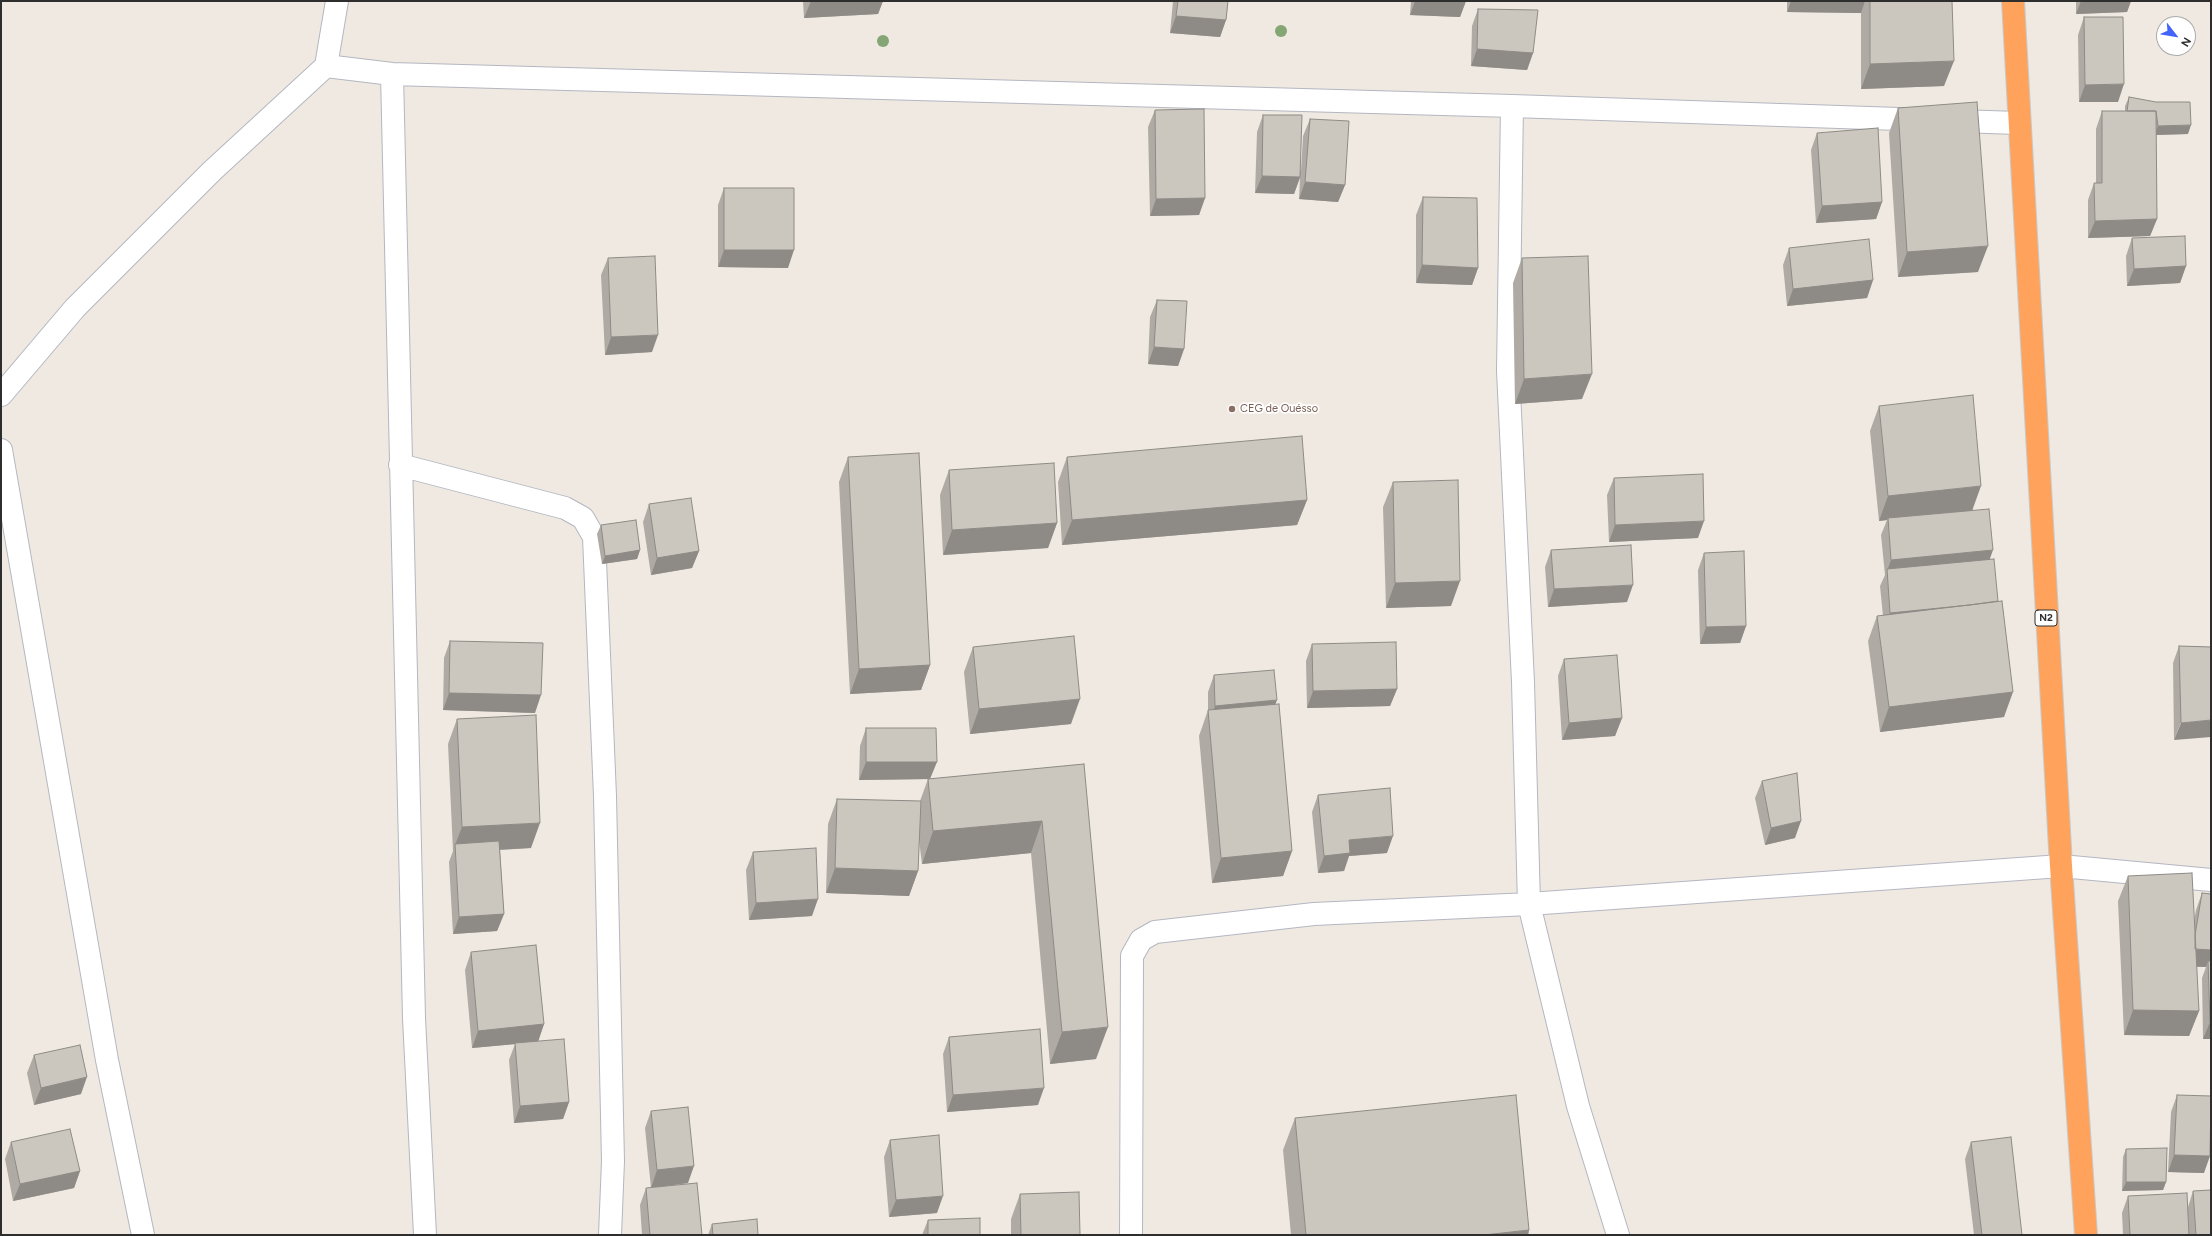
<!DOCTYPE html>
<html>
<head>
<meta charset="utf-8">
<style>
  body { margin:0 }
  #map { position:relative; width:2212px; height:1236px; overflow:hidden; background:#efe9e1; font-family:Figtree,sans-serif }
  canvas { display:block }
  .frame { position:absolute; inset:0; border:2px solid #2e2e2e; pointer-events:none }
  .north { position:absolute; left:2156px; top:16px; width:40px; height:40px; box-sizing:border-box; background:#fff; border:1px solid #ababab; border-radius:50%; rotate:121deg; font-size:11px; font-weight:700; line-height:16px; text-align:center; color:#2e2e2e }
  .north::after { content:''; display:block; margin:auto; width:14px; height:18px; background:#4264fb; clip-path:polygon(50% 0,100% 100%,50% 72%,0 100%) }
</style>
</head>
<body>
<div id="map">
<canvas width="2212" height="1236"></canvas>
<div class="frame"></div>
<div class="north">N</div>
</div>
<script>
const ctx = document.querySelector('canvas').getContext('2d');
ctx.lineJoin = 'round';
function toPath(rows) {
  const path = new Path2D();
  for (const r of rows) {
    path.moveTo(r[0], r[1]);
    for (let i = 2; i < r.length; i += 2) path.lineTo(r[i], r[i + 1]);
  }
  return path;
}
function stroke(path, color, width, dash) {
  ctx.strokeStyle = color;
  ctx.lineWidth = width;
  ctx.lineCap = dash ? 'butt' : 'round';
  ctx.setLineDash(dash || []);
  ctx.stroke(path);
}
function fillPath(path, color) {
  ctx.fillStyle = color;
  ctx.fill(path, 'evenodd');
}
function write(font, color, halo, rows, align = 'center') {
  ctx.font = font + ' Figtree,sans-serif';
  ctx.lineWidth = 3.5;
  ctx.setLineDash([]);
  ctx.textBaseline = 'middle';
  ctx.strokeStyle = halo;
  ctx.fillStyle = color;
  for (const [text, x, y, turn = 0] of rows) {
    ctx.save();
    ctx.translate(x, y);
    ctx.rotate((+turn || 0) * Math.PI / 180);
    ctx.textAlign = isNaN(turn) ? turn : align;
    if (halo) ctx.strokeText(text, 0, 0);
    ctx.fillText(text, 0, 0);
    ctx.restore();
  }
}
const minor = toPath([
  [326,66,337,1],
  [392,74,414,1018,425,1235],
  [1512,106,1508,371,1523,682,1529,904,1578,1106,1618,1235],
  [1,395,75,308,212,171,326,66,392,74,1512,106,2018,123],
  [1,450,107,1060,143,1235],
  [400,465,565,508,583,518,594,537,605,796,613,1161,610,1235],
  [1131,1235,1132,956,1141,940,1155,932,1314,914,1529,904,2061,866,2211,880]
]);
const highway = toPath([
  [2013,1,2061,866,2086,1235]
]);
const trees = [
  [1281,31],
  [883,41]
];
const wall = toPath([
  [803,1,883,1,878,14,804,18],
  [1173,1,1228,1,1226,20,1220,37,1170,33],
  [1411,1,1466,1,1460,17,1410,15],
  [1787,1,1952,1,1944,86,1861,89,1861,13,1787,12],
  [2076,1,2131,1,2127,12,2076,14],
  [1478,9,1533,53,1527,70,1471,66,1472,26],
  [2084,17,2118,102,2079,102,2078,35],
  [2129,97,2188,134,2156,135,2157,219,2150,236,2088,238,2088,200,2094,183,2096,183,2096,129,2102,111,2125,111,2125,106],
  [1898,108,1978,272,1898,277,1889,133],
  [1155,110,1205,198,1199,215,1150,216,1148,127],
  [1263,115,1301,171,1303,136,1310,119,1345,185,1338,202,1299,199,1300,178,1294,194,1255,193,1257,132],
  [1817,133,1882,202,1876,219,1816,223,1811,150],
  [724,188,788,268,718,267,718,205],
  [1423,197,1478,268,1472,285,1416,283,1416,215],
  [2132,238,2186,266,2180,283,2127,286,2126,256],
  [1789,248,1873,280,1867,298,1787,306,1783,265],
  [608,258,652,352,605,355,601,275],
  [1522,258,1582,399,1515,404,1513,283],
  [1157,300,1184,349,1178,366,1148,364,1150,317],
  [1879,406,1973,510,1990,559,2004,717,1880,732,1868,641,1877,616,1883,616,1880,586,1885,575,1881,535,1887,520,1879,521,1870,431],
  [848,457,930,665,921,690,850,694,839,482],
  [1067,457,1307,500,1297,525,1062,545,1058,482],
  [949,470,1057,523,1048,548,943,555,940,495],
  [1614,478,1698,538,1609,542,1607,495],
  [1393,482,1451,606,1386,608,1383,507],
  [649,504,699,551,692,568,651,575,643,522],
  [601,525,640,550,637,559,602,564,597,534],
  [1551,550,1627,602,1548,607,1545,567],
  [1704,553,1746,626,1740,643,1700,644,1698,570],
  [450,641,535,713,443,710,444,658],
  [1312,644,1397,689,1390,706,1307,708,1306,661],
  [2179,646,2211,647,2174,740,2173,663],
  [973,647,1071,724,970,734,964,672],
  [1564,659,1622,718,1615,736,1562,740,1558,676],
  [1214,675,1275,704,1292,851,1283,876,1212,883,1199,736,1208,710,1208,692],
  [457,719,531,848,500,850,504,914,497,931,453,934,449,862,453,851,448,744],
  [866,728,930,779,1084,764,1096,1059,1050,1064,1031,853,922,864,919,840,918,871,909,896,826,893,828,824,837,799,920,801,928,779,859,780,860,746],
  [1762,781,1795,838,1765,845,1755,798],
  [1318,795,1387,853,1349,856,1344,871,1318,873,1312,812],
  [753,852,812,916,749,920,746,870],
  [2128,876,2194,921,2196,910,2202,893,2211,894,2211,1039,2203,1039,2202,978,2206,967,2196,967,2199,1011,2189,1036,2124,1035,2118,901],
  [471,952,544,1024,538,1041,569,1102,563,1119,514,1123,509,1060,515,1044,472,1048,465,970],
  [949,1037,1038,1105,947,1112,943,1054],
  [34,1055,81,1094,34,1105,27,1073],
  [2177,1095,2204,1173,2168,1172,2171,1112],
  [651,1111,688,1183,651,1188,645,1128],
  [1295,1118,1529,1230,1528,1235,1291,1235,1283,1150],
  [890,1140,937,1213,889,1217,884,1157],
  [11,1142,80,1171,74,1188,13,1201,5,1159],
  [1971,1142,2022,1235,1974,1235,1965,1159],
  [2126,1149,2166,1182,2163,1190,2122,1191,2123,1157],
  [646,1188,702,1235,642,1235,640,1205],
  [2193,1191,2211,1235,2123,1235,2122,1213,2128,1196,2188,1207],
  [1020,1194,1080,1235,1011,1235,1011,1219],
  [928,1220,980,1235,922,1235],
  [712,1224,758,1235,708,1235]
]);
const shadedWall = toPath([
  [811,1,883,1,878,14,804,18],
  [1415,1,1466,1,1460,17,1410,15],
  [1791,1,1865,1,1861,13,1787,12],
  [2081,1,2131,1,2127,12,2076,14],
  [1176,16,1226,20,1220,37,1170,33],
  [1477,49,1533,53,1527,70,1471,66],
  [1954,61,1944,86,1861,89,1870,64],
  [2124,84,2118,102,2079,102,2085,85],
  [2191,125,2188,134,2154,135,2158,126],
  [1262,176,1300,177,1294,194,1255,193],
  [1305,182,1345,185,1338,202,1299,199],
  [1205,198,1199,215,1150,216,1156,199],
  [1882,202,1876,219,1816,223,1822,206],
  [2157,219,2150,236,2088,238,2095,221],
  [1988,246,1978,272,1898,277,1907,252],
  [724,250,794,250,788,268,718,267],
  [1422,265,1478,268,1472,285,1416,283],
  [2186,266,2180,283,2127,286,2134,269],
  [1873,280,1867,298,1787,306,1793,289],
  [658,335,652,352,605,355,611,337],
  [1154,347,1184,349,1178,366,1148,364],
  [1592,374,1582,399,1515,404,1524,379],
  [1981,486,1972,511,1888,518,1887,520,1879,521,1888,496],
  [1307,500,1297,525,1062,545,1072,520],
  [1704,521,1698,538,1609,542,1615,525],
  [1057,523,1048,548,943,555,952,530],
  [640,550,637,559,602,564,605,556],
  [1993,550,1987,567,1887,571,1891,560],
  [699,551,692,568,651,575,657,558],
  [1460,581,1451,606,1386,608,1395,583],
  [1633,585,1627,602,1548,607,1554,589],
  [1998,602,1884,630,1890,613],
  [1746,626,1740,643,1700,644,1706,627],
  [930,665,921,690,850,694,859,669],
  [1397,689,1390,706,1307,708,1313,691],
  [2013,692,2004,717,1880,732,1889,707],
  [449,693,541,695,535,713,443,710],
  [1080,699,1071,724,970,734,979,709],
  [1277,700,1271,717,1209,724,1215,706],
  [1622,718,1615,736,1562,740,1569,723],
  [2211,720,2211,737,2174,740,2181,723],
  [866,762,937,762,930,779,859,780],
  [1042,821,1031,853,922,864,933,831],
  [1801,821,1795,838,1765,845,1771,828],
  [540,823,531,848,456,852,455,845,462,827],
  [1393,836,1387,853,1349,856,1344,871,1318,873,1324,856,1349,840],
  [1292,851,1283,876,1212,883,1221,858],
  [835,868,918,871,909,896,826,893],
  [818,899,812,916,749,920,756,903],
  [504,914,497,931,453,934,459,917],
  [2192,949,2211,950,2211,967,2208,961,2206,967,2186,966],
  [2133,1010,2199,1011,2189,1036,2124,1035],
  [2210,1022,2211,1022,2211,1039,2203,1039],
  [544,1024,538,1042,472,1048,478,1031],
  [1108,1027,1096,1059,1050,1064,1062,1032],
  [87,1077,81,1094,34,1105,41,1088],
  [1044,1088,1038,1105,947,1112,953,1095],
  [569,1102,563,1119,514,1123,520,1106],
  [2174,1155,2210,1156,2204,1173,2168,1172],
  [694,1166,688,1183,651,1188,657,1170],
  [80,1171,74,1188,13,1201,20,1184],
  [2126,1182,2166,1182,2163,1190,2122,1191],
  [943,1196,937,1213,889,1217,896,1200],
  [1529,1230,1528,1235,1484,1235]
]);
const building = toPath([
  [1178,1,1228,1,1226,20,1176,16,1178,1],
  [1870,1,1952,1,1954,61,1870,64,1870,1],
  [1478,9,1538,10,1533,53,1477,49,1478,9],
  [2084,17,2123,17,2124,84,2085,85,2084,17],
  [2129,97,2156,102,2190,102,2191,125,2158,126,2156,111,2127,111,2129,97],
  [1977,102,1988,246,1907,252,1898,108,1977,102],
  [1204,109,1205,198,1156,199,1155,110,1204,109],
  [2102,111,2156,111,2157,219,2095,221,2094,183,2102,183,2102,111],
  [1263,115,1302,115,1300,177,1262,176,1263,115],
  [1310,119,1349,121,1345,185,1305,182,1310,119],
  [1878,128,1882,202,1822,206,1817,133,1878,128],
  [724,188,794,188,794,250,724,250,724,188],
  [1423,197,1477,198,1478,268,1422,265,1423,197],
  [2185,236,2186,266,2134,269,2132,238,2185,236],
  [1869,239,1873,280,1793,289,1789,248,1869,239],
  [655,256,658,335,611,337,608,258,655,256],
  [1588,256,1592,374,1524,379,1522,258,1588,256],
  [1157,300,1187,301,1184,349,1154,347,1157,300],
  [1973,395,1981,486,1888,496,1879,406,1973,395],
  [1302,436,1307,500,1072,520,1067,457,1302,436],
  [919,453,930,665,859,669,848,457,919,453],
  [1054,463,1057,523,952,530,949,470,1054,463],
  [1703,474,1704,521,1615,525,1614,478,1703,474],
  [1458,480,1460,581,1395,583,1393,482,1458,480],
  [691,498,699,551,657,558,649,504,691,498],
  [1989,509,1993,550,1891,560,1888,518,1989,509],
  [636,520,640,550,605,556,601,525,636,520],
  [1631,545,1633,585,1554,589,1551,550,1631,545],
  [1744,551,1746,626,1706,627,1704,553,1744,551],
  [1994,559,1998,601,1970,605,1890,613,1887,569,1994,559],
  [2002,601,2013,692,1889,707,1877,616,2002,601],
  [1074,636,1080,699,979,709,973,647,1074,636],
  [450,641,543,643,541,695,449,693,450,641],
  [1396,642,1397,689,1313,691,1312,644,1396,642],
  [2179,646,2211,647,2211,720,2181,723,2179,646],
  [1617,655,1622,718,1569,723,1564,659,1617,655],
  [1274,670,1277,700,1215,706,1214,675,1274,670],
  [1279,704,1292,851,1221,858,1208,710,1279,704],
  [536,715,540,823,462,827,457,719,536,715],
  [866,728,936,728,937,762,866,762,866,728],
  [1084,764,1108,1027,1062,1032,1042,821,933,831,928,779,1084,764],
  [1797,773,1801,821,1771,828,1762,781,1797,773],
  [1390,788,1393,836,1349,840,1350,853,1324,856,1318,795,1390,788],
  [837,799,921,801,918,871,835,868,837,799],
  [499,841,504,914,459,917,455,844,499,841],
  [816,848,818,899,756,903,753,852,816,848],
  [2192,873,2199,1011,2133,1010,2128,876,2192,873],
  [2202,893,2211,894,2211,950,2195,949,2195,935,2202,893],
  [536,945,544,1024,478,1031,471,952,536,945],
  [2208,961,2211,961,2211,1022,2210,1022,2208,961],
  [1040,1029,1044,1088,953,1095,949,1037,1040,1029],
  [564,1039,569,1102,520,1106,515,1043,564,1039],
  [80,1045,87,1077,41,1088,34,1055,80,1045],
  [1516,1095,1529,1230,1484,1235,1306,1235,1295,1118,1516,1095],
  [2177,1095,2211,1096,2210,1156,2174,1155,2177,1095],
  [688,1107,694,1166,657,1170,651,1111,688,1107],
  [70,1129,80,1171,20,1184,11,1142,70,1129],
  [939,1135,943,1196,896,1200,890,1140,939,1135],
  [2011,1137,2022,1235,1982,1235,1971,1142,2011,1137],
  [2167,1148,2166,1182,2126,1182,2126,1149,2167,1148],
  [697,1183,702,1235,650,1235,646,1188,697,1183],
  [2211,1190,2211,1235,2196,1235,2193,1191,2211,1190],
  [1079,1192,1080,1235,1021,1235,1020,1194,1079,1192],
  [2187,1193,2189,1235,2130,1235,2128,1196,2187,1193],
  [980,1218,980,1235,928,1235,928,1220,980,1218],
  [757,1219,758,1235,713,1235,712,1224,757,1219]
]);
const markers = [
  [1232,409,4,"#8d6e63"]
];
const shields = [
  [2046,618,22]
];
const shieldNames = [
  ["N2",2046,618]
];
const educationNames = [
  ["CEG de Ouésso",1240,409]
];
stroke(minor, '#b4b7c1', 24);
stroke(highway, '#c9c9c9', 24);
stroke(minor, '#fff', 22);
stroke(highway, '#ffa35c', 22);
ctx.fillStyle = '#84a574';
for (const [x, y] of trees) {
  ctx.beginPath();
  ctx.arc(x, y, 6, 0, 2 * Math.PI);
  ctx.fill();
}
fillPath(wall, '#afaba4');
fillPath(shadedWall, '#8e8b86');
fillPath(building, '#cbc7bf');
stroke(building, '#8e8b86', 1);
for (const [x, y, r, color] of markers) {
  const dot = new Path2D();
  dot.arc(x, y, r, 0, 2 * Math.PI);
  ctx.fillStyle = color;
  ctx.fill(dot);
  stroke(dot, '#fff', 1.5);
}
for (const [x, y, w] of shields) {
  const box = new Path2D();
  box.roundRect(x - w / 2, y - 8, w, 16, 3);
  ctx.fillStyle = '#fff';
  ctx.fill(box);
  stroke(box, '#2e2e2e', 1);
}
write('bold 10px', '#2e2e2e', null, shieldNames);
write('11px', '#785e54', '#fff', educationNames, 'left');
</script>
</body>
</html>
